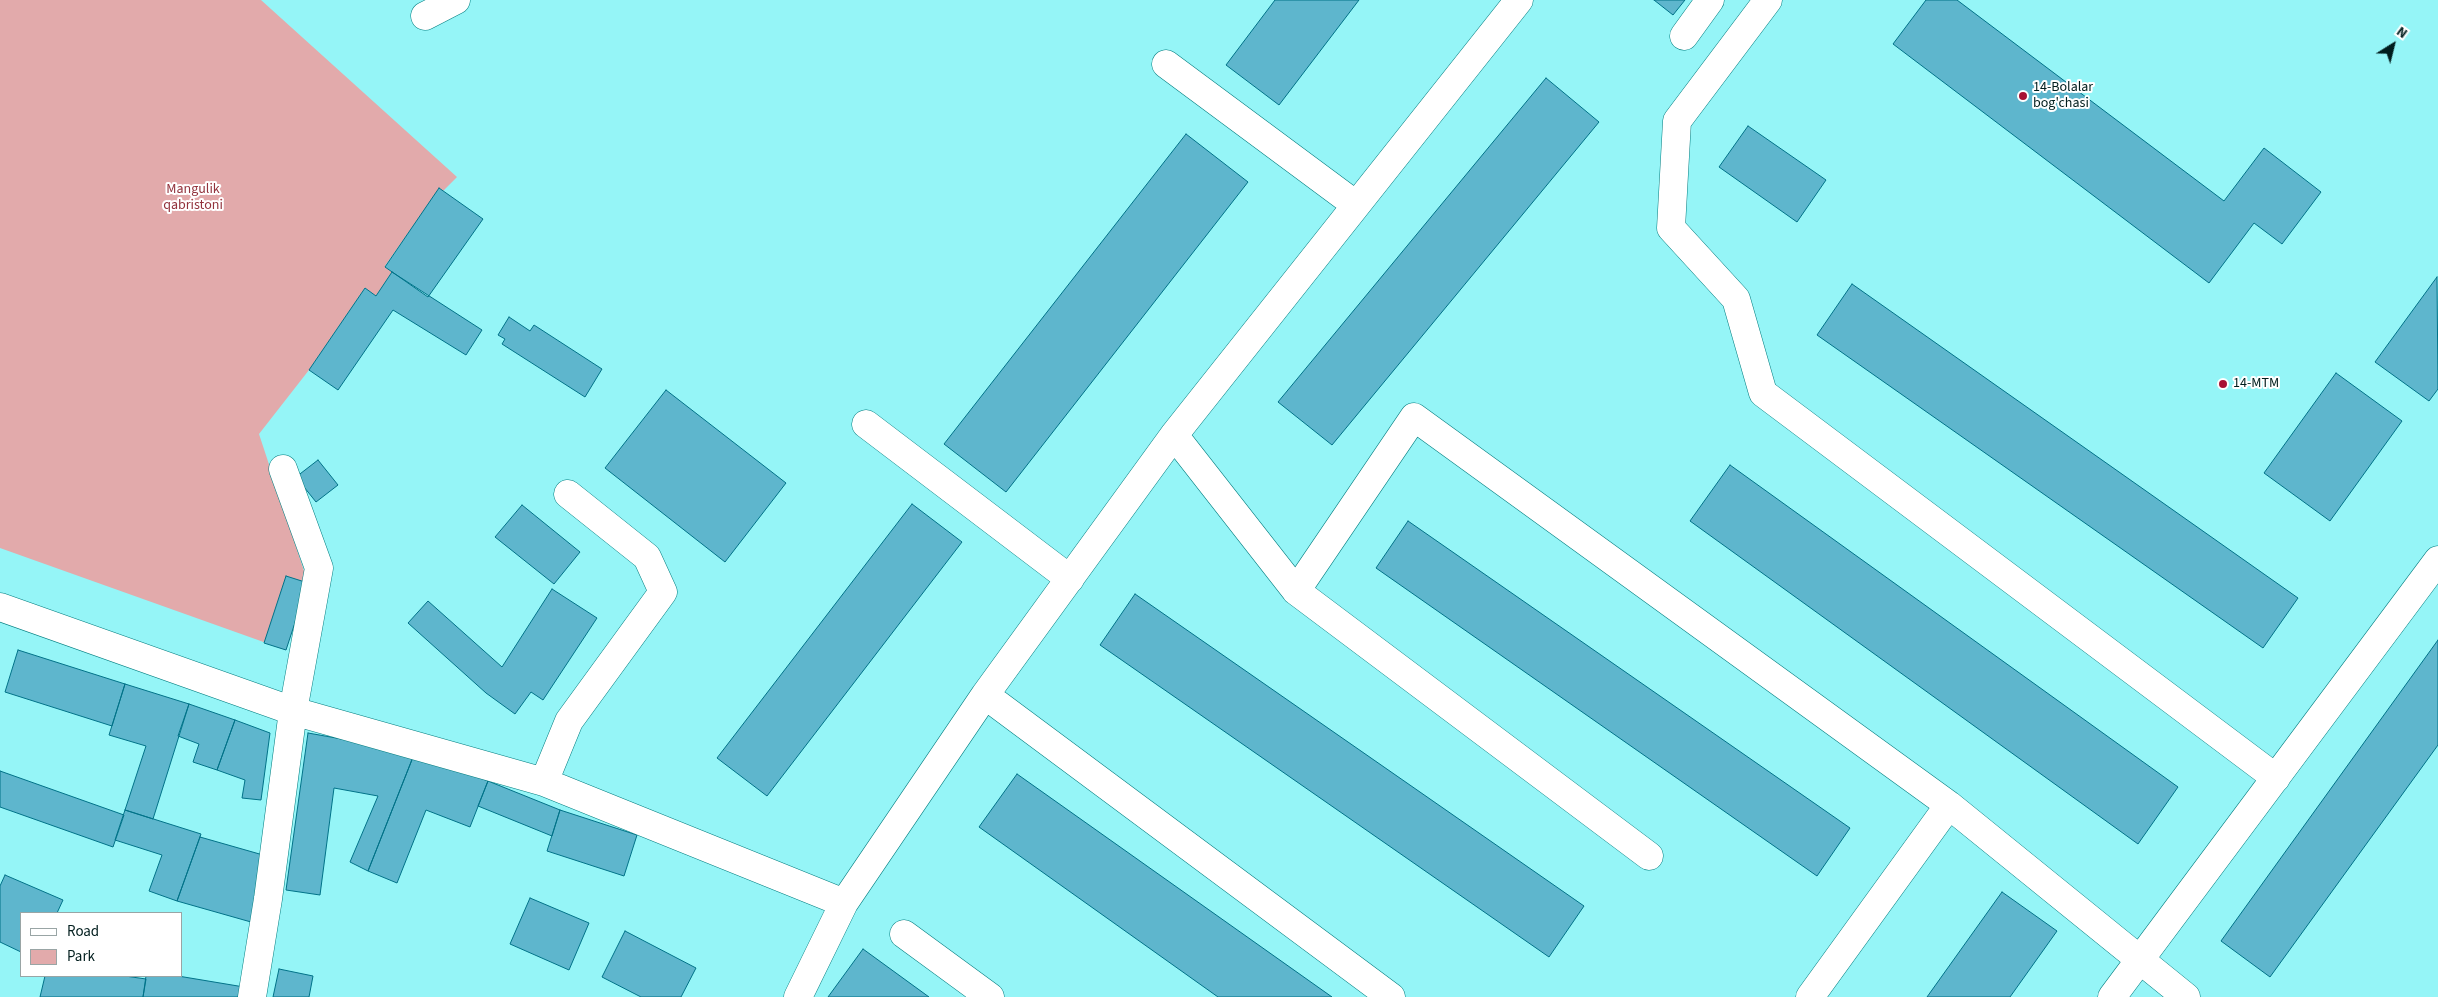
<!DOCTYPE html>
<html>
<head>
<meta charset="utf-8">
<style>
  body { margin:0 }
  #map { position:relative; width:2438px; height:997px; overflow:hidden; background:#95f5f7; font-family:"Source Sans 3",sans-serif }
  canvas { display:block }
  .legend { position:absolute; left:20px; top:912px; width:162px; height:65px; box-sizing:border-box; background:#fff; border:1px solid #99a5a5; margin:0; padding:6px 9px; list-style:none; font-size:15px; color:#001d1d }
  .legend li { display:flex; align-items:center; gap:10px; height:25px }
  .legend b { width:25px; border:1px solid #99a5a5 }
  .north { position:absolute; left:2368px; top:20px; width:50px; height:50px; -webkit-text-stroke:4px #fff; paint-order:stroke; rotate:36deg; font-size:14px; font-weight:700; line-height:20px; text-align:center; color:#001d1d }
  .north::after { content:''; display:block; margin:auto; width:18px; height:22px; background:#001d1d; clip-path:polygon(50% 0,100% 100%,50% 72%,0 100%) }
</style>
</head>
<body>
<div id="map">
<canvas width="2438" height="997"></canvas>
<ul class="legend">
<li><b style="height:6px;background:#fff"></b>Road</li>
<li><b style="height:14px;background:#e2aaab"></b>Park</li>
</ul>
<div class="north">N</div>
</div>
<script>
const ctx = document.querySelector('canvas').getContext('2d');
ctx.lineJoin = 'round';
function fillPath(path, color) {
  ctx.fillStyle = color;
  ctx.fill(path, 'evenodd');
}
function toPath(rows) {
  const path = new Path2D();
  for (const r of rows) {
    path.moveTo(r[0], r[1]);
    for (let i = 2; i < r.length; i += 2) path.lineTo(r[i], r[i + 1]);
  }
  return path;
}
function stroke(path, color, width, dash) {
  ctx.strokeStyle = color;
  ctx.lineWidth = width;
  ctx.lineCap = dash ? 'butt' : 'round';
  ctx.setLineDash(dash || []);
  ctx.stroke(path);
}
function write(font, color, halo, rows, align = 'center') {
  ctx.font = font + ' "Source Sans 3",sans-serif';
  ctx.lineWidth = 4;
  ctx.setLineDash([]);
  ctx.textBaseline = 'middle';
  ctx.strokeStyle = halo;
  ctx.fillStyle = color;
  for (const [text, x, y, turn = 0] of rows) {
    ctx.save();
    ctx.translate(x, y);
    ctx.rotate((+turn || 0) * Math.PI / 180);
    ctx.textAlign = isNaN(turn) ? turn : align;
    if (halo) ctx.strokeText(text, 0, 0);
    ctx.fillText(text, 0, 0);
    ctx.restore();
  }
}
const green = toPath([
  [0,0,261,0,457,177,443,191,439,189,385,266,392,272,376,296,365,288,309,370,259,434,308,583,286,650,0,548]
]);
const building = toPath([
  [1275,0,1359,0,1279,105,1226,65,1275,0],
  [1654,0,1685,0,1673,15,1654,0],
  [1926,0,1957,0,2224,201,2264,148,2321,192,2282,244,2254,223,2209,283,1893,44,1926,0],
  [1546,78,1599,122,1332,445,1278,402,1546,78],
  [1748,126,1826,180,1797,222,1719,167,1748,126],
  [1186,134,1248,182,1006,492,944,444,1186,134],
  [439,188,483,219,428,297,385,267,439,188],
  [392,272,482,330,466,355,393,310,338,390,309,370,365,288,376,296,392,272],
  [2437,277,2438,389,2429,401,2375,362,2437,277],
  [1852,284,2298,598,2263,648,1817,335,1852,284],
  [509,317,530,331,534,325,602,369,585,397,502,344,505,339,498,335,509,317],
  [2336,373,2402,421,2330,521,2264,473,2336,373],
  [666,390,786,483,725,562,605,468,666,390],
  [318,460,338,485,316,502,296,477,318,460],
  [1730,465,2178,787,2138,844,1690,521,1730,465],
  [912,504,962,542,767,796,717,758,912,504],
  [522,505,580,552,554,584,495,537,522,505],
  [1408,521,1850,828,1817,876,1376,568,1408,521],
  [286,576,308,583,286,650,264,643,286,576],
  [552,589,597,618,543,700,531,692,515,714,486,693,408,623,428,601,502,667,552,589],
  [1135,594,1584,906,1549,957,1100,645,1135,594],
  [2438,640,2438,745,2270,977,2221,941,2438,640],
  [18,650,125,684,112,726,5,692,18,650],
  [125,684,189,704,153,819,125,810,146,746,109,735,125,684],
  [189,704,235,720,217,770,193,762,199,744,178,736,189,704],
  [235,720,270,733,261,800,242,798,245,780,217,770,235,720],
  [308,733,415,752,368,871,350,862,378,796,334,788,320,895,286,890,308,733],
  [415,752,488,781,470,827,426,810,397,883,368,871,415,752],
  [0,771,124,815,113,847,0,807,0,771],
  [1017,774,1332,997,1218,997,979,827,1017,774],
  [488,781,560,810,552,836,478,806,488,781],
  [125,810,201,834,177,901,149,891,162,855,115,840,125,810],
  [560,810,637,835,624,876,547,851,560,810],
  [200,837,263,855,251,922,177,901,200,837],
  [5,875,63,900,57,913,21,913,21,952,0,942,0,886,5,875],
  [2002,892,2057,931,2010,997,1927,997,2002,892],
  [530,898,589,923,569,970,510,944,530,898],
  [625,931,696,968,681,997,641,997,602,977,625,931],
  [863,949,929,997,828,997,863,949],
  [279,969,313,976,309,997,273,997,279,969],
  [45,976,125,976,146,979,143,997,40,997,45,976],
  [146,976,178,976,244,987,241,997,143,997,146,976]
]);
const minor = toPath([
  [1768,0,1677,121,1671,228,1736,299,1763,393,2276,778],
  [425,16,456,0],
  [1684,36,1710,0],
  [1166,64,1356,205],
  [866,424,1070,579],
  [1174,435,1296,591,1649,856],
  [1296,591,1414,417,1949,805,1810,997],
  [0,607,293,711,544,782,844,903,985,695,1174,435,1519,0],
  [985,695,1391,997],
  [544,782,569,721,663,592,647,557,568,494],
  [1949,805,2186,997],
  [904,934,990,997],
  [252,997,268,899,293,711,319,568,283,469],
  [798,997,844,903],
  [2112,997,2438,560]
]);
const markers = [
  [2023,96,5,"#a81033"],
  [2223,384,5,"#a81033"]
];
const poiNames = [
  ["14-Bolalar",2033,88],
  ["bog'chasi",2033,104],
  ["14-МТМ",2233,384]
];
const parkNames = [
  ["Mangulik",193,190],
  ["qabristoni",193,206]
];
fillPath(green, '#e2aaab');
fillPath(building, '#5eb6cd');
stroke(building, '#017288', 1);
stroke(minor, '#047e80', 29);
stroke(minor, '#fff', 28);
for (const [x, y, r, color] of markers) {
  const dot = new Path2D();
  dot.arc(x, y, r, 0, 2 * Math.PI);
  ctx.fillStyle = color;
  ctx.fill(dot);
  stroke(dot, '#fff', 2);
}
write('14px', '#001d1d', '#fff', poiNames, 'left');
write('14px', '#92323c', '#fff', parkNames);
</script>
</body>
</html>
